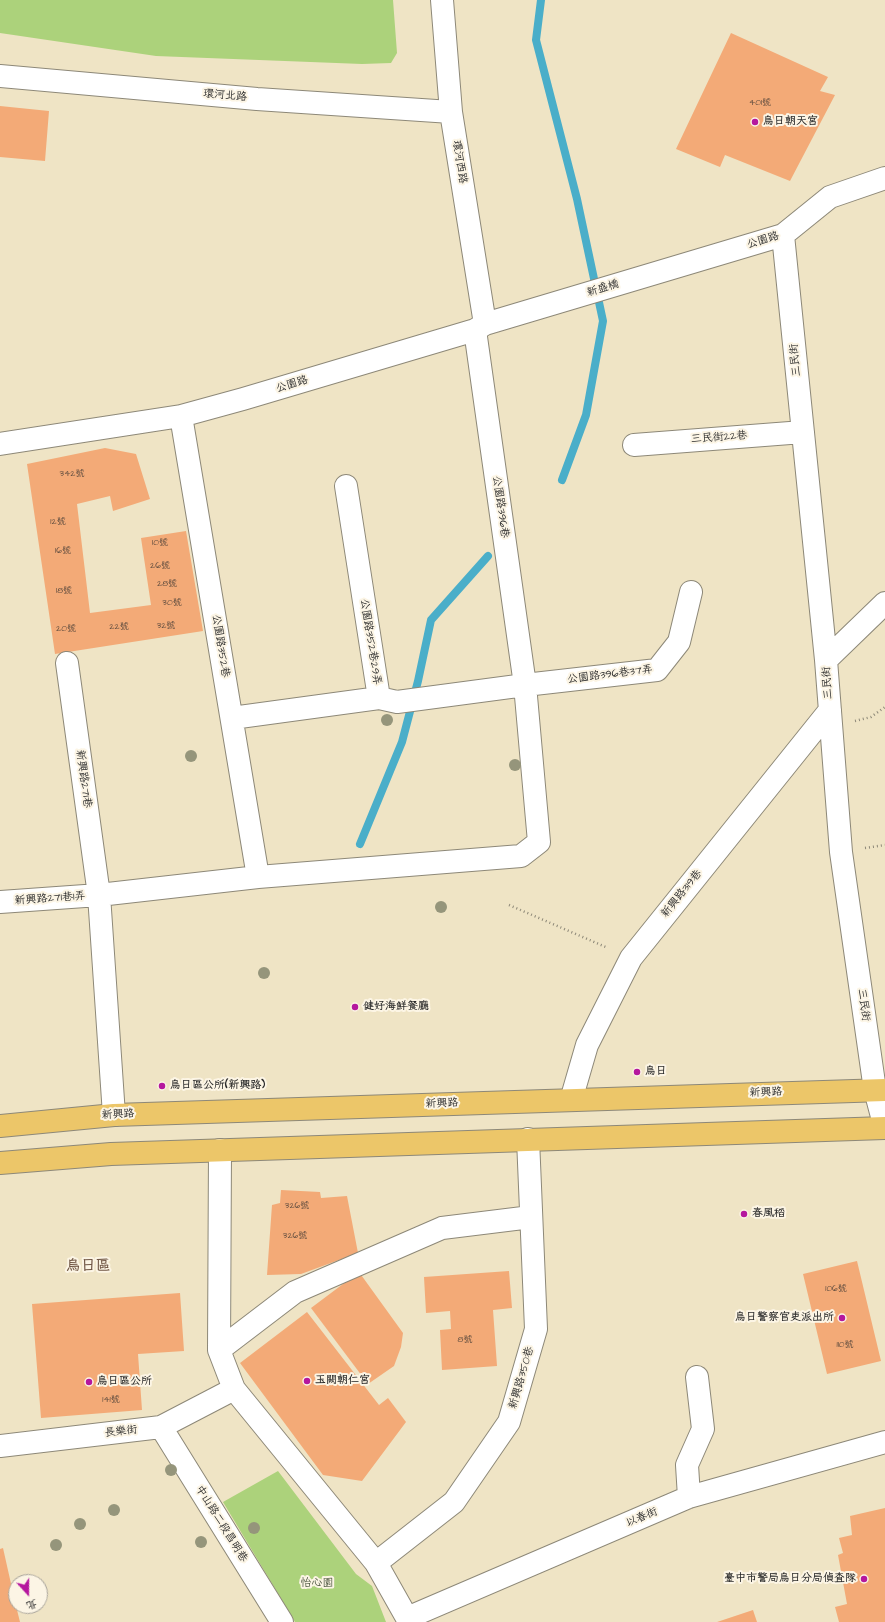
<!DOCTYPE html>
<html>
<head>
<meta charset="utf-8">
<style>
  body { margin:0 }
  #map { position:relative; width:885px; height:1622px; overflow:hidden; background:#efe4c5; font-family:"Architects Daughter","LXGW WenKai TC",sans-serif }
  canvas { display:block }
  .north { position:absolute; left:8px; top:1574px; width:40px; height:40px; box-sizing:border-box; background:#fcf5e5; border:1px solid #a8a49b; border-radius:50%; rotate:159deg; font-size:11px; font-weight:700; line-height:16px; text-align:center; color:#2b2b2b }
  .north::after { content:''; display:block; margin:auto; width:14px; height:18px; background:#b5179e; clip-path:polygon(50% 0,100% 100%,50% 72%,0 100%) }
</style>
</head>
<body>
<div id="map">
<canvas width="885" height="1622"></canvas>
<div class="north">北</div>
</div>
<script>
const ctx = document.querySelector('canvas').getContext('2d');
ctx.lineJoin = 'round';
function fillPath(path, color) {
  ctx.fillStyle = color;
  ctx.fill(path, 'evenodd');
}
function toPath(rows) {
  const path = new Path2D();
  for (const r of rows) {
    path.moveTo(r[0], r[1]);
    for (let i = 2; i < r.length; i += 2) path.lineTo(r[i], r[i + 1]);
  }
  return path;
}
function stroke(path, color, width, dash) {
  ctx.strokeStyle = color;
  ctx.lineWidth = width;
  ctx.lineCap = dash ? 'butt' : 'round';
  ctx.setLineDash(dash || []);
  ctx.stroke(path);
}
function write(font, color, halo, rows, align = 'center') {
  ctx.font = font + ' "Architects Daughter","LXGW WenKai TC",sans-serif';
  ctx.lineWidth = 4;
  ctx.setLineDash([]);
  ctx.textBaseline = 'middle';
  ctx.strokeStyle = halo;
  ctx.fillStyle = color;
  for (const [text, x, y, turn = 0] of rows) {
    ctx.save();
    ctx.translate(x, y);
    ctx.rotate((+turn || 0) * Math.PI / 180);
    ctx.textAlign = isNaN(turn) ? turn : align;
    if (halo) ctx.strokeText(text, 0, 0);
    ctx.fillText(text, 0, 0);
    ctx.restore();
  }
}
const green = toPath([
  [0,0,393,0,397,53,391,63,362,64,156,56,0,33],
  [278,1471,356,1574,372,1586,386,1622,295,1622,223,1502]
]);
const stream = toPath([
  [541,0,536,40,577,199,603,321,586,415,562,480],
  [360,844,402,742,418,681,431,620,488,556]
]);
const building = toPath([
  [731,33,828,77,820,91,835,95,790,181,725,155,720,167,676,149],
  [0,106,49,111,45,161,0,157],
  [105,448,136,454,150,499,113,511,110,496,77,504,90,613,151,605,141,538,186,531,203,631,55,654,27,464],
  [281,1190,320,1192,321,1198,347,1196,358,1253,301,1274,267,1275,272,1205,280,1203],
  [857,1261,881,1361,827,1374,803,1274],
  [509,1271,512,1308,493,1310,497,1366,442,1370,440,1330,451,1329,450,1311,426,1313,424,1277],
  [359,1272,403,1333,401,1347,394,1366,368,1384,311,1308],
  [180,1293,184,1351,138,1354,142,1410,41,1418,32,1304],
  [307,1312,379,1405,388,1398,406,1422,362,1481,323,1475,240,1363],
  [885,1508,885,1622,839,1622,835,1607,847,1604,838,1555,843,1553,839,1538,852,1535,850,1516],
  [3,1548,16,1606,20,1622,0,1622,0,1549],
  [753,1610,757,1622,717,1622]
]);
const path = toPath([
  [855,721,871,717,885,707],
  [865,848,885,845],
  [509,905,608,948]
]);
const minor = toPath([
  [442,0,451,112,485,324],
  [0,76,257,99,451,112],
  [783,235,826,660,841,852,875,1090,885,1128],
  [181,416,258,877],
  [0,444,181,416,243,399,475,330,485,324,783,235,830,197,885,178],
  [634,445,803,432],
  [826,660,885,603],
  [67,663,99,895,114,1115],
  [379,698,397,702,525,685,657,670,679,642,691,592],
  [232,718,379,698,346,486],
  [0,902,99,895,258,877,521,856,539,842,525,685,475,330],
  [571,1100,587,1045,631,958,830,710],
  [220,1150,219,1350,234,1389,376,1563,407,1618,408,1622],
  [219,1350,295,1292,442,1228,531,1217],
  [161,1427,282,1622],
  [0,1446,161,1427,234,1389],
  [689,1497,687,1465,703,1429,697,1377],
  [376,1563,454,1502,509,1422,536,1329,528,1139],
  [407,1618,689,1497,885,1442]
]);
const major = toPath([
  [0,1126,114,1115,885,1090],
  [0,1163,111,1154,885,1128]
]);
const trees = [
  [387,720],
  [191,756],
  [515,765],
  [441,907],
  [264,973],
  [171,1470],
  [114,1510],
  [80,1524],
  [254,1528],
  [201,1542],
  [56,1545]
];
const markers = [
  [755,122,4,"#b5179e"],
  [355,1007,4,"#b5179e"],
  [637,1072,4,"#b5179e"],
  [162,1086,4,"#b5179e"],
  [744,1214,4,"#b5179e"],
  [842,1318,4,"#b5179e"],
  [307,1381,4,"#b5179e"],
  [89,1382,4,"#b5179e"],
  [864,1579,4,"#b5179e"]
];
const numberNames = [
  ["401號",760,103],
  ["342號",72,474],
  ["12號",58,522],
  ["10號",160,543],
  ["16號",63,551],
  ["26號",160,566],
  ["28號",167,584],
  ["18號",64,591],
  ["30號",172,603],
  ["32號",166,626],
  ["22號",119,627],
  ["20號",66,629],
  ["326號",297,1206],
  ["326號",295,1236],
  ["106號",836,1289],
  ["8號",465,1340],
  ["110號",845,1345],
  ["141號",111,1400]
];
const streetNames = [
  ["環河北路",225,96,5],
  ["環河西路",459,162,81],
  ["公園路",763,241,-17],
  ["新盛橋",603,289,-17],
  ["三民街",796,360,-96],
  ["公園路",292,385,-17],
  ["三民街22巷",719,438,-4],
  ["公園路396巷",500,507,82],
  ["公園路352巷29弄",370,642,81],
  ["公園路352巷",220,646,81],
  ["公園路396巷37弄",610,675,-7],
  ["三民街",828,683,-94],
  ["新興路271巷",83,779,82],
  ["新興路319巷",682,894,-51],
  ["新興路271巷1弄",50,899,-4],
  ["三民街",863,1005,82],
  ["新興路",766,1093,-2],
  ["新興路",442,1104,-2],
  ["新興路",118,1115,-3],
  ["新興路350巷",522,1378,-74],
  ["長樂街",121,1432,-7],
  ["以春街",642,1518,-23],
  ["中山路二段昌明巷",221,1524,58]
];
const poiNames = [
  ["烏日朝天宮",763,122],
  ["健好海鮮餐廳",363,1007],
  ["烏日",645,1072],
  ["烏日區公所(新興路)",170,1086],
  ["春風稻",752,1214],
  ["烏日警察官吏派出所",834,1318,"right"],
  ["玉闕朝仁宮",315,1381],
  ["烏日區公所",97,1382],
  ["臺中市警局烏日分局偵查隊",856,1579,"right"]
];
const parkNames = [
  ["怡心園",317,1584]
];
const districtNames = [
  ["烏日區",88,1267]
];
fillPath(green, '#acd27b');
stroke(stream, '#4aaec9', 8);
fillPath(building, '#f3aa77');
stroke(minor, '#8d8878', 24);
stroke(major, '#8d8878', 24);
stroke(path, '#8d8878', 2.5, [1, 3]);
stroke(minor, '#fff', 22);
stroke(major, '#ecc669', 22);
ctx.fillStyle = '#95957b';
for (const [x, y] of trees) {
  ctx.beginPath();
  ctx.arc(x, y, 6, 0, 2 * Math.PI);
  ctx.fill();
}
for (const [x, y, r, color] of markers) {
  const dot = new Path2D();
  dot.arc(x, y, r, 0, 2 * Math.PI);
  ctx.fillStyle = color;
  ctx.fill(dot);
  stroke(dot, '#fcf5e5', 1.5);
}
write('9px', '#5d4b3e', null, numberNames);
write('11px', '#2b2b2b', '#fcf5e5', streetNames);
write('bold 11px', '#2b2b2b', '#fcf5e5', poiNames, 'left');
write('11px', '#4b553f', '#fcf5e5', parkNames);
write('bold 15px', '#715746', '#fcf5e5', districtNames);
</script>
</body>
</html>
